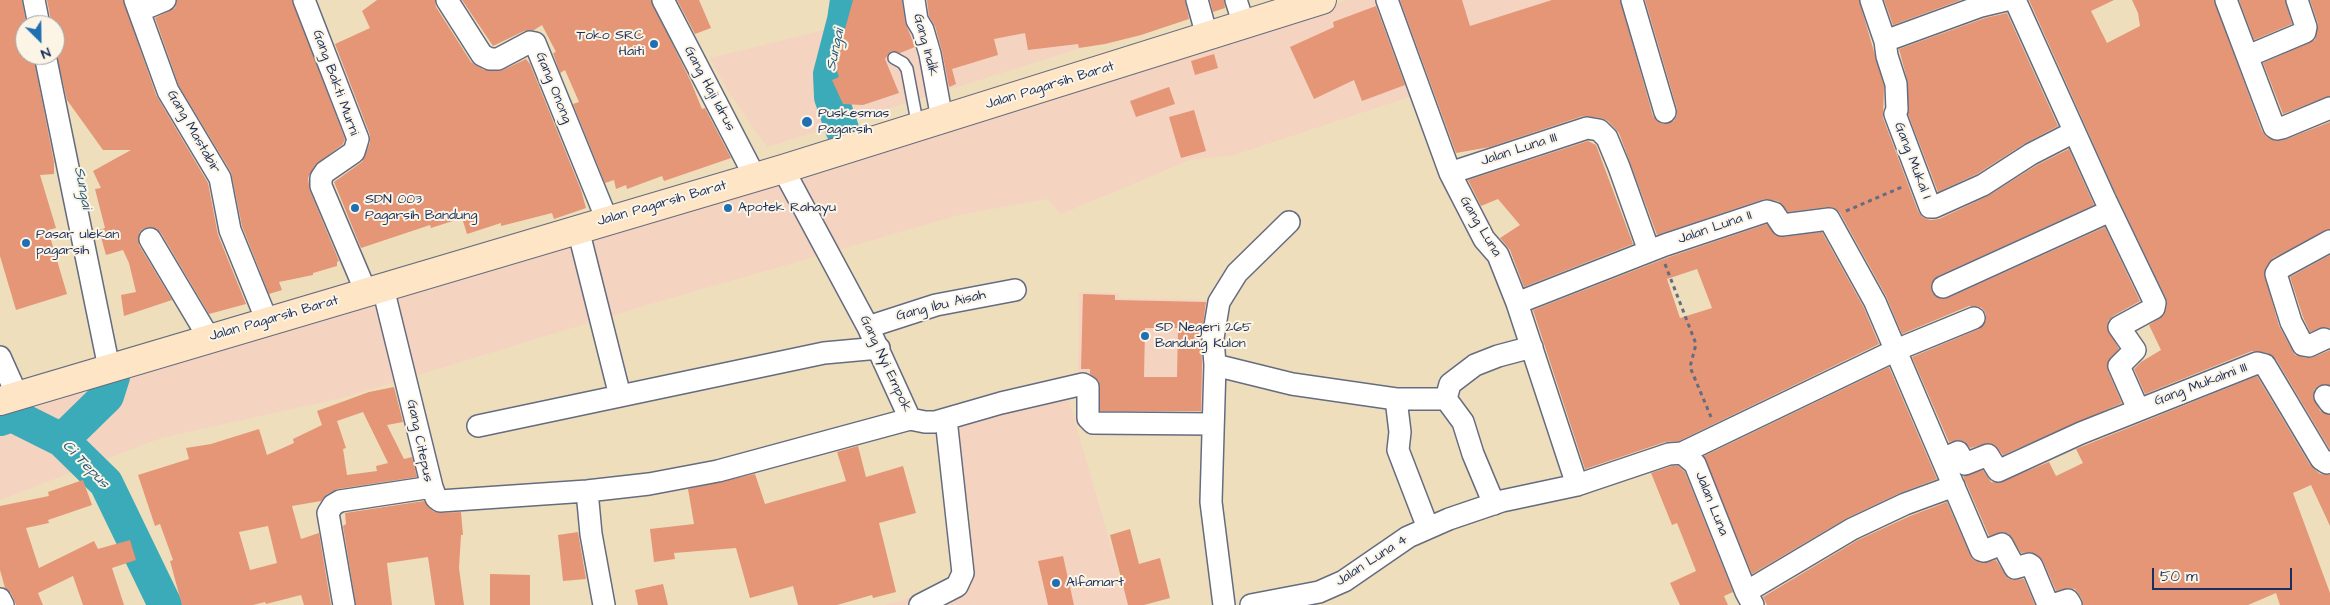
<!DOCTYPE html>
<html>
<head>
<meta charset="utf-8">
<style>
  body { margin:0 }
  #map { position:relative; width:2330px; height:605px; overflow:hidden; background:#eedebc; font-family:"Architects Daughter",sans-serif }
  canvas { display:block }
  .north { position:absolute; left:15px; top:15px; width:50px; height:50px; box-sizing:border-box; background:#fcf5e5; border:1px solid #a2a6af; border-radius:50%; rotate:157deg; font-size:14px; font-weight:700; line-height:20px; text-align:center; color:#1b2f5e }
  .north::after { content:''; display:block; margin:auto; width:18px; height:22px; background:#1f6fb2; clip-path:polygon(50% 0,100% 100%,50% 72%,0 100%) }
  .scale { position:absolute; left:2152px; top:568px; width:140px; height:22px; box-sizing:border-box; border:2px solid #1b2f5e; border-top:0; padding-left:6px; font-size:15px; line-height:18px; white-space:nowrap; color:#1b2f5e; -webkit-text-stroke:4px #fcf5e5; paint-order:stroke }
</style>
</head>
<body>
<div id="map">
<canvas width="2330" height="605"></canvas>
<div class="north">N</div>
<div class="scale">50 m</div>
</div>
<script>
const ctx = document.querySelector('canvas').getContext('2d');
ctx.lineJoin = 'round';
function fillPath(path, color) {
  ctx.fillStyle = color;
  ctx.fill(path, 'evenodd');
}
function toPath(rows) {
  const path = new Path2D();
  for (const r of rows) {
    path.moveTo(r[0], r[1]);
    for (let i = 2; i < r.length; i += 2) path.lineTo(r[i], r[i + 1]);
  }
  return path;
}
function stroke(path, color, width, dash) {
  ctx.strokeStyle = color;
  ctx.lineWidth = width;
  ctx.lineCap = dash ? 'butt' : 'round';
  ctx.setLineDash(dash || []);
  ctx.stroke(path);
}
function write(font, color, halo, rows, align = 'center') {
  ctx.font = font + ' "Architects Daughter",sans-serif';
  ctx.lineWidth = 4;
  ctx.setLineDash([]);
  ctx.textBaseline = 'middle';
  ctx.strokeStyle = halo;
  ctx.fillStyle = color;
  for (const [text, x, y, turn = 0] of rows) {
    ctx.save();
    ctx.translate(x, y);
    ctx.rotate((+turn || 0) * Math.PI / 180);
    ctx.textAlign = isNaN(turn) ? turn : align;
    if (halo) ctx.strokeText(text, 0, 0);
    ctx.fillText(text, 0, 0);
    ctx.restore();
  }
}
const built = toPath([
  [928,0,1233,0,767,147,728,91,710,58,926,5],
  [1347,0,1702,0,1234,155,1190,160,1061,214,1047,199,959,215,647,305,346,397,161,438,0,500,0,415],
  [1079,292,1119,293,1119,298,1211,300,1208,419,1086,414,1086,372,1078,371],
  [1068,397,1128,605,885,605,967,581,971,519,950,423]
]);
const river = toPath([
  [842,129,831,97,830,74,844,20,847,0],
  [0,419,12,415,62,440,106,483,165,605],
  [62,440,107,396,113,377]
]);
const building = toPath([
  [0,0,22,0,26,23,25,55,33,55,54,162,54,174,40,175,56,228,48,230,67,294,16,310,0,256],
  [47,0,123,0,156,95,208,183,218,235,246,304,209,314,161,233,156,228,149,227,143,229,139,233,139,245,172,300,124,316,121,295,136,292,129,263,123,250,106,255,99,230,105,228,95,189,101,188,93,171,131,150,103,150,67,100,55,48,55,25,53,25,51,20],
  [177,0,292,0,345,139,343,144,315,165,308,178,310,191,339,261,337,262,337,266,313,273,313,275,279,282,282,290,269,294,242,226,231,172,179,86,155,18,175,8],
  [377,0,435,0,436,7,471,62,484,70,503,70,526,59,530,64,581,190,586,208,554,219,552,213,501,226,501,223,467,234,462,218,431,228,430,225,361,248,334,182,362,162,370,143,370,135,335,44,370,28,362,11],
  [462,0,651,0,691,82,702,109,705,108,731,158,664,181,662,176,627,189,626,185,616,189,614,180,605,183,573,104,579,102,565,70,560,73,553,53,556,52,542,25,534,30,524,31,493,46],
  [677,0,699,0,711,28,695,34],
  [853,0,902,0,905,22,915,47,900,53,891,51,885,59,899,93,863,105,843,104,832,80,839,77,835,65],
  [927,0,1185,0,1189,19,1141,35,1105,44,1079,48,1078,44,1028,50,1025,33,994,39,998,55,952,69,956,84,949,87,942,51,935,26,929,16],
  [1210,0,1224,0,1225,8,1213,12],
  [1400,0,1462,0,1470,26,1552,0,1620,0,1653,116,1657,121,1663,124,1674,121,1677,115,1677,109,1645,0,1859,0,1884,86,1883,118,1918,211,1922,217,1930,220,1939,219,1988,196,2037,165,2069,149,2094,205,1938,276,1931,285,1932,293,1941,299,1948,298,2105,227,2140,301,2113,316,2108,321,2107,327,2119,349,2107,364,2108,371,2122,403,2003,455,1995,445,1990,443,1970,448,1965,442,1959,440,1949,442,1912,357,1979,329,1986,320,1986,314,1982,308,1976,306,1969,306,1902,334,1886,296,1840,213,1834,208,1827,207,1788,212,1778,201,1764,199,1657,235,1619,133,1608,121,1601,118,1583,116,1490,147,1456,153],
  [1884,0,1961,0,1893,25],
  [2029,0,2114,0,2091,11,2107,43,2140,26,2138,13,2132,0,2214,0,2262,131,2267,137,2275,141,2284,140,2330,122,2330,229,2273,258,2264,273,2279,326,2295,355,2307,358,2314,357,2330,350,2330,385,2318,386,2314,390,2313,397,2320,411,2330,415,2330,450,2276,359,2268,353,2252,351,2145,394,2134,369,2141,362,2161,350,2149,325,2164,315,2167,305,2166,298,2116,194],
  [2239,0,2285,0,2292,24,2254,40],
  [2310,0,2330,0,2330,96,2283,114,2263,63,2315,40,2318,24],
  [1376,6,1405,85,1362,101,1354,80,1314,99,1290,47,1334,27,1333,22],
  [2007,13,2058,126,2024,144,1977,174,1938,192,1908,114,1908,83,1899,49,1985,18],
  [1214,54,1218,68,1195,75,1191,61],
  [1169,87,1175,104,1136,117,1130,101],
  [1194,110,1206,151,1181,158,1169,117],
  [1588,141,1596,145,1633,244,1524,287,1510,250,1500,238,1520,225,1498,199,1481,206,1468,180],
  [1767,224,1776,236,1783,237,1822,232,1864,308,1879,344,1679,441,1665,442,1585,469,1533,310,1669,257],
  [1697,269,1712,308,1680,318,1667,279],
  [2330,255,2330,328,2325,327,2310,332,2303,317,2290,277],
  [1083,294,1115,295,1115,300,1206,302,1201,339,1202,365,1201,411,1100,411,1099,381,1090,374,1090,369,1081,369],
  [1145,328,1178,328,1177,377,1144,377],
  [1889,367,1937,479,1900,493,1847,518,1752,574,1704,456],
  [2257,376,2310,465,2320,474,2330,475,2330,526,2311,485,2293,493,2330,593,2330,605,2280,605,2276,593,2248,605,2083,605,2082,599,2075,589,2069,588,2056,591,2043,561,2031,552,2021,553,2009,534,2003,532,1989,536,1963,476,1983,470,1991,482,1998,483,2049,462,2056,476,2083,463,2076,449],
  [394,387,403,422,387,425,404,459,412,457,417,477,338,489,327,494,321,501,292,506,301,539,319,533,331,605,304,605,301,595,266,604,265,602,253,605,182,605,170,561,173,560,160,524,155,526,138,475,189,459,186,448,211,444,259,429,267,455,294,443,293,439,322,425,317,411,369,392],
  [363,412,388,463,376,466,377,471,347,475,343,449,346,448,337,421],
  [268,526,277,563,250,570,239,532],
  [858,446,866,477,903,466,916,513,879,523,896,592,873,598,872,595,837,605,798,605,793,586,750,598,736,548,674,553,675,559,654,562,650,529,694,524,688,489,755,474,765,504,846,481,837,452],
  [1672,466,1678,466,1685,472,1733,592,1724,596,1728,605,1680,605,1670,583,1696,571,1677,523,1672,525,1651,473],
  [83,480,92,505,48,520,49,523,26,528,39,568,94,541,98,549,130,540,136,560,112,568,124,605,83,605,73,576,38,593,43,605,16,605,11,593,5,588,0,570,0,506,49,496,48,492],
  [424,501,433,511,441,513,461,512,463,535,461,535,459,568,464,605,435,605,428,557,387,563,392,605,356,605,343,526,346,524,345,513],
  [1947,502,1972,559,1981,563,1996,560,2008,578,2013,580,2024,579,2035,605,1767,605,1763,597,1858,540,1910,516],
  [1130,529,1139,564,1160,558,1170,598,1144,605,1128,605,1110,535],
  [578,532,586,579,563,581,558,535],
  [1063,556,1074,605,1048,605,1038,561],
  [490,574,530,575,530,605,490,605],
  [663,584,668,605,638,605,635,590]
]);
const path = toPath([
  [1846,211,1902,187],
  [1665,264,1696,344,1690,367,1711,417]
]);
const lane = toPath([
  [894,58,903,63,907,69,918,127]
]);
const street = toPath([
  [34,0,39,25],
  [135,0,168,91,220,178,230,230,267,321],
  [304,0,358,139,354,152,325,172,321,178,321,186,366,292],
  [447,0,482,55,490,59,498,59,530,42,535,43,607,220],
  [663,0,755,177],
  [914,0,917,20,923,30,930,54,942,119],
  [1197,0,1207,36],
  [1236,0,1244,25],
  [1387,0,1450,173,1484,239,1498,255,1517,303,1577,485],
  [1632,0,1665,112],
  [1871,0,1885,41,1887,56,1896,84,1897,110,1895,114,1930,207,1934,207,1983,185,2031,154,2074,132],
  [2015,0,2105,199,2155,303,2154,308,2119,327,2135,350,2119,366,2138,409],
  [2226,0,2274,127,2277,129,2282,128,2330,108],
  [139,11,165,0],
  [1885,41,1981,6,2006,0],
  [45,55,109,368],
  [2248,56,2305,32,2306,27,2297,0],
  [783,169,868,327,910,419,925,422,935,422,1001,403,1083,384,1088,387,1088,418,1093,423,1212,424],
  [1450,173,1587,128,1599,130,1607,138,1619,167,1649,251],
  [578,229,620,396],
  [150,239,209,338],
  [1943,287,2110,211],
  [383,288,432,487,436,498,440,501,587,491,649,484,718,471,910,419],
  [1517,303,1665,245,1767,211,1774,213,1782,225,1829,219,1875,302,1981,550,1984,551,2002,544,2015,568,2029,564,2032,566,2047,602,2052,605,2068,600,2071,605],
  [868,327,936,305,1015,290],
  [2324,339,2309,346,2303,345,2291,322,2276,274,2279,269,2286,265,2330,241],
  [0,357,17,395],
  [1215,365,1292,384,1396,399,1400,432,1398,450,1428,528],
  [2325,396,2330,403],
  [1396,399,1446,399,1463,422,1473,454,1494,504],
  [1446,399,1450,384,1475,365,1498,356,1532,347],
  [478,426,824,353,879,348],
  [1682,453,1896,350,1974,318],
  [1942,459,1958,452,1965,464,1988,455,1998,471,2081,433,2257,363,2265,365,2321,459,2327,463,2330,462],
  [587,491,591,534,604,605],
  [1746,592,1852,529,1905,504,1954,486],
  [0,599,3,605],
  [344,605,328,513,333,505,340,501,432,487],
  [920,605,957,586,963,573,946,419],
  [1224,605,1211,502,1215,365,1213,338,1219,302,1237,273,1289,222],
  [1251,605,1319,592,1344,581,1408,537,1449,519,1502,501,1577,485,1669,454,1682,453,1695,464,1746,592,1753,605]
]);
const secondary = toPath([
  [0,401,783,169,1322,0]
]);
const markers = [
  [654,44,5,"#1f6fb2"],
  [807,122,6,"#1f6fb2"],
  [355,208,5,"#1f6fb2"],
  [728,208,5,"#1f6fb2"],
  [26,243,5,"#1f6fb2"],
  [1145,336,5,"#1f6fb2"],
  [1056,583,5,"#1f6fb2"]
];
const poiNames = [
  ["Toko SRC",644,36,"right"],
  ["Haiti",644,52,"right"],
  ["Puskesmas",818,114],
  ["Pagarsih",818,130],
  ["SDN 003",365,200],
  ["Pagarsih Bandung",365,216],
  ["Apotek Rahayu",738,208],
  ["Pasar ulekan",36,235],
  ["pagarsih",36,251],
  ["SD Negeri 265",1155,328],
  ["Bandung Kulon",1155,344],
  ["Alfamart",1066,583]
];
const streetNames = [
  ["Gang Indik",925,45,75],
  ["Gang Bakti Murni",335,83,70],
  ["Jalan Pagarsih Barat",1050,86,-17],
  ["Gang Onong",553,88,68],
  ["Gang Haji Idrus",709,89,62],
  ["Gang Mastabir",193,132,60],
  ["Jalan Luna III",1519,150,-18],
  ["Gang Mukal I",1912,161,69],
  ["Jalan Pagarsih Barat",662,204,-16],
  ["Gang Luna",1480,227,59],
  ["Jalan Luna II",1715,228,-19],
  ["Gang Ibu Aisah",941,306,-14],
  ["Jalan Pagarsih Barat",274,319,-16],
  ["Gang Nyi Empok",885,364,65],
  ["Gang Mukalmi III",2201,385,-21],
  ["Gang Citepus",419,441,78],
  ["Jalan Luna",1711,504,68],
  ["Jalan Luna 4",1372,561,-33]
];
const waterNames = [
  ["Sungai",836,50,-78],
  ["Sungai",82,188,79],
  ["Ci Tepus",85,465,46]
];
fillPath(built, '#f4d3c1');
stroke(river, '#3baab9', 34);
fillPath(building, '#e49677');
stroke(lane, '#656c7f', 14);
stroke(street, '#656c7f', 24);
stroke(secondary, '#656c7f', 30);
stroke(path, '#656c7f', 3, [4, 4]);
stroke(lane, '#fff', 11);
stroke(street, '#fff', 21);
stroke(secondary, '#fde5c5', 28);
for (const [x, y, r, color] of markers) {
  const dot = new Path2D();
  dot.arc(x, y, r, 0, 2 * Math.PI);
  ctx.fillStyle = color;
  ctx.fill(dot);
  stroke(dot, '#fcf5e5', 2);
}
write('14px', '#1b2f5e', '#fcf5e5', poiNames, 'left');
write('14px', '#1b2f5e', '#fcf5e5', streetNames);
write('italic 15px', '#265a7e', '#fcf5e5', waterNames);
</script>
</body>
</html>
